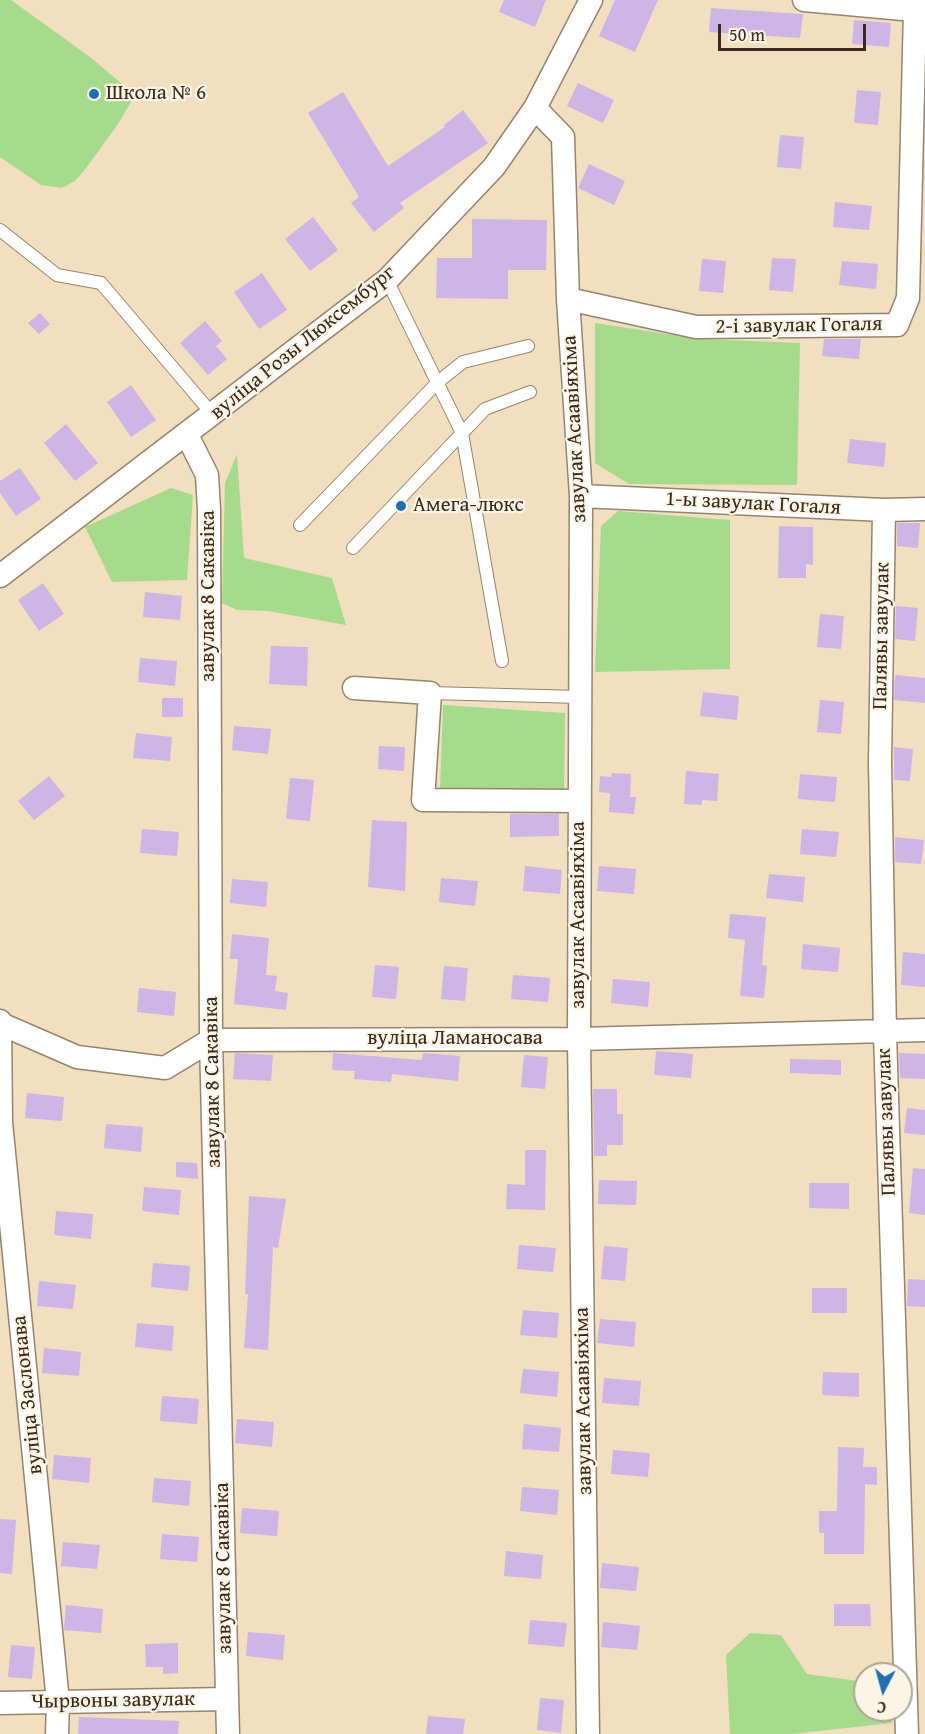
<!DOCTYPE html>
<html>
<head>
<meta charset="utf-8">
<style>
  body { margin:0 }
  #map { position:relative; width:925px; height:1734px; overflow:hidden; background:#f1dfc0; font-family:"Gentium Book Plus",serif }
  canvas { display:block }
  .north { position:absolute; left:853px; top:1662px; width:60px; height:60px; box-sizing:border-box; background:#fcf5e5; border:2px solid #afa495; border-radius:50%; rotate:186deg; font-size:16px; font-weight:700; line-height:24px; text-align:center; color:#3b2a1e }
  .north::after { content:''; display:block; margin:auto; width:21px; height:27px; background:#1f6fb2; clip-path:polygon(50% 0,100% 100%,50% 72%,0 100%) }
  .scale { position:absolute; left:718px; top:24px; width:148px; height:27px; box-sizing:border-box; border:3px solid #3b2a1e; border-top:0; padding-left:8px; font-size:18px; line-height:21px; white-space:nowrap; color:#3b2a1e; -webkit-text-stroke:4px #fcf5e5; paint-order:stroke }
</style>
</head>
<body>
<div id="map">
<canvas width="925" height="1734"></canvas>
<div class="north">С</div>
<div class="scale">50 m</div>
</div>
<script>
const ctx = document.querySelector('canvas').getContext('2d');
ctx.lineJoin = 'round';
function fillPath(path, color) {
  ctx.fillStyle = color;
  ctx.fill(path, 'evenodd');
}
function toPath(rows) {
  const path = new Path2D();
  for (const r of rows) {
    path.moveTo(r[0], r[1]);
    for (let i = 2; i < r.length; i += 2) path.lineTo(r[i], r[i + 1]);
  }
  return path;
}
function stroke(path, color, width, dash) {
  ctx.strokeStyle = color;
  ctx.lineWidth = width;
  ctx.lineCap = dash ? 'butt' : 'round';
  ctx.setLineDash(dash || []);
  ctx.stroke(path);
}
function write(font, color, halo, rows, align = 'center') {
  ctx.font = font + ' "Gentium Book Plus",serif';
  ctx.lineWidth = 4.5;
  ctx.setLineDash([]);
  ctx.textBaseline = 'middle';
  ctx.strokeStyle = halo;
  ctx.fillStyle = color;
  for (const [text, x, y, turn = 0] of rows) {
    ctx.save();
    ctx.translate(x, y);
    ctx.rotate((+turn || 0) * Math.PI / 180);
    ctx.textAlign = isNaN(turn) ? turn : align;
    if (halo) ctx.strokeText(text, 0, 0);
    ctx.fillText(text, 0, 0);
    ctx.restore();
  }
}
const green = toPath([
  [0,0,11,0,90,57,129,90,131,102,118,124,84,171,75,181,62,188,41,185,0,157],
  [595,323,700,339,800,343,797,485,629,484,595,463],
  [237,454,244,558,332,578,346,625,268,611,237,610,222,603,225,483],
  [171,488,193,495,187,580,112,582,85,527],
  [618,511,730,520,730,669,595,672,601,526],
  [443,705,565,713,564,791,440,789],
  [750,1633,781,1635,807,1674,865,1682,865,1710,892,1710,892,1723,791,1734,730,1734,726,1655]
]);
const building = toPath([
  [504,0,546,0,535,27,499,12],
  [615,0,658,0,635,52,599,36],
  [711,8,803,14,800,38,709,32],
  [854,20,891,23,889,47,852,44],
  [578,83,614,100,603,123,567,106],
  [857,90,881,92,878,125,854,123],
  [343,92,388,166,445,127,444,125,463,110,488,143,400,203,404,208,374,232,351,203,359,197,308,113],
  [780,135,804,137,801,169,777,167],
  [589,164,625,181,614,205,578,188],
  [835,202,872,206,869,230,833,227],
  [313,217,338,250,310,271,285,239],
  [472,219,547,220,546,270,508,270,508,299,436,298,437,258,472,258],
  [772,258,796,259,793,292,769,290],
  [702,259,726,261,723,293,699,291],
  [842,261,878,264,876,289,839,285],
  [262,273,287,310,259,329,234,292],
  [40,313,50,324,39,334,28,323],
  [205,321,222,341,216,346,227,359,208,375,180,343],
  [824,339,861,339,859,359,822,356],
  [131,385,156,420,131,437,107,402],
  [66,424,98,463,75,481,44,443],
  [850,439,886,443,884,467,847,463],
  [20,468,41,499,16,516,0,493,0,481],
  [897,523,920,523,918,548,897,546],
  [779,526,813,527,813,565,806,564,806,578,778,578],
  [43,583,64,614,39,631,18,600],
  [145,592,182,596,180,620,143,617],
  [896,606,918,608,915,641,895,639],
  [820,614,844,616,841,649,817,647],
  [271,646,308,647,307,686,269,684],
  [140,658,177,661,175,686,138,682],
  [895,675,925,678,925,703,894,700],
  [703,692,739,696,737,720,700,716],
  [162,698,183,698,183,717,162,717],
  [820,700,844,702,841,734,817,732],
  [234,726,271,729,268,754,232,750],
  [136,733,172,737,170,761,133,758],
  [379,746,405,747,404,771,378,769],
  [894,747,913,749,910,781,894,780],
  [686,771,719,774,717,801,702,800,702,805,684,804],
  [612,773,631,774,630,797,636,797,634,814,609,812,610,793,599,792,600,776,611,777],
  [800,774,837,777,835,802,798,799],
  [49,776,65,796,34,820,18,801],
  [290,778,314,780,310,821,286,819],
  [510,814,559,814,559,836,510,837],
  [372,820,407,822,405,891,368,887],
  [142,829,179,832,177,856,140,853],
  [802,829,839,832,836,857,800,854],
  [895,837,924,840,921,864,895,862],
  [525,866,562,870,560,894,523,891],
  [599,866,636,869,634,894,597,891],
  [769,874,805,877,803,902,766,898],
  [441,878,478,881,475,906,439,902],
  [232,879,268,882,266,907,230,903],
  [730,914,766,917,762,965,767,966,764,998,740,996,745,940,728,938],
  [232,934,269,938,266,975,277,976,275,991,288,993,286,1010,234,1004,238,959,230,959],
  [803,944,840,948,838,972,801,969],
  [903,952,925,954,925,987,901,985],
  [375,965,399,967,396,999,372,997],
  [444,966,468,968,465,1001,441,999],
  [513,975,550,978,548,1002,511,999],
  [613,979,650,982,648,1007,611,1003],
  [139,988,176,992,174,1016,137,1012],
  [656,1051,693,1054,691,1078,654,1075],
  [235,1053,273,1055,271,1081,233,1079],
  [333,1053,422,1060,423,1053,460,1056,458,1081,392,1074,391,1082,354,1079,355,1071,332,1070],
  [899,1053,925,1054,925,1079,900,1078],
  [524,1055,548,1057,545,1089,521,1087],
  [790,1059,841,1060,841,1075,790,1073],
  [593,1089,617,1089,617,1114,623,1114,623,1145,607,1145,607,1156,594,1156],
  [27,1093,64,1097,62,1121,25,1118],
  [907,1108,925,1110,925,1135,904,1133],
  [106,1124,143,1127,141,1152,104,1148],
  [525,1150,546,1150,545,1210,506,1209,507,1184,525,1185],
  [176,1162,197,1163,198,1179,176,1177],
  [913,1168,925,1169,925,1215,909,1213],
  [599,1180,637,1181,636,1205,598,1204],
  [809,1183,849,1183,849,1209,809,1208],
  [144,1187,181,1190,179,1215,142,1211],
  [249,1196,286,1199,278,1248,273,1247,268,1350,244,1348,248,1294,245,1294],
  [56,1211,93,1214,91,1239,54,1235],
  [519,1245,556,1248,553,1272,517,1269],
  [604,1246,628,1248,625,1281,601,1279],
  [153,1263,190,1266,188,1291,151,1287],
  [908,1279,925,1280,925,1307,907,1306],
  [39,1281,76,1285,73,1309,37,1306],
  [812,1288,847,1288,847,1313,812,1313],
  [523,1310,559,1313,557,1338,520,1335],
  [600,1319,636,1322,634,1347,597,1343],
  [137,1323,174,1326,172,1351,135,1347],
  [44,1348,81,1352,79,1376,42,1373],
  [523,1369,559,1372,557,1397,520,1393],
  [823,1372,859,1373,859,1397,822,1395],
  [604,1378,641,1381,639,1406,602,1403],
  [162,1396,199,1399,197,1424,160,1421],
  [237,1419,274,1422,272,1447,235,1443],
  [524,1424,561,1428,559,1452,522,1449],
  [838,1447,864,1448,863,1467,877,1467,877,1485,865,1484,864,1554,824,1554,824,1533,819,1533,819,1511,837,1511],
  [613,1450,650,1453,648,1477,611,1474],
  [54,1455,91,1458,89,1483,52,1479],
  [154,1478,191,1481,189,1506,152,1502],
  [522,1487,559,1490,557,1515,520,1511],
  [242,1508,279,1511,277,1536,240,1533],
  [0,1519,16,1520,12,1574,0,1573],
  [162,1534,199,1537,197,1562,160,1559],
  [63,1542,100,1545,97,1569,61,1566],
  [506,1551,543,1555,541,1579,504,1576],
  [602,1563,639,1567,636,1591,600,1588],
  [834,1604,870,1604,871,1626,834,1626],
  [66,1605,103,1609,101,1633,64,1630],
  [530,1620,567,1623,564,1647,528,1644],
  [603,1622,640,1626,637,1650,601,1647],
  [248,1632,285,1635,283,1660,246,1656],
  [178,1643,178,1673,163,1674,163,1667,146,1667,145,1644],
  [11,1645,35,1647,32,1679,8,1677],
  [540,1698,564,1700,561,1733,537,1730],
  [428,1716,465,1719,463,1734,426,1734],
  [79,1717,179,1721,178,1734,78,1734]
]);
const lane = toPath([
  [0,230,57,275,101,283,213,415],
  [387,280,462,433,502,661],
  [300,525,438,382,463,362,528,346],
  [353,548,485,409,530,392],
  [430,693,580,697]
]);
const street = toPath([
  [804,0,925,11],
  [535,108,563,137,568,299,581,496,579,1039,588,1734],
  [568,299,696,327,897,325,908,298,915,10],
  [187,435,207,475,209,510,211,1040,228,1734],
  [581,496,884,510,925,509],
  [884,510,880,762,885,1033,907,1734],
  [0,576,387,280,494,167,535,108,591,0],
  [354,688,430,693,423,800,579,801],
  [0,1021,1,1122,58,1702,57,1734],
  [1,1024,77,1057,165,1068,211,1040,579,1039,925,1030],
  [0,1703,227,1699]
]);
const markers = [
  [94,94,6,"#1f6fb2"],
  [401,506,6,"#1f6fb2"]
];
const poiNames = [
  ["Школа № 6",106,94],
  ["Амега-люкс",413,506]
];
const streetNames = [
  ["2-і завулак Гогаля",799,326,-1],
  ["вуліца Розы Люксембург",303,343,-39],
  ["завулак Асаавіяхіма",575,429,-93],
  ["1-ы завулак Гогаля",753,504,3],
  ["завулак 8 Сакавіка",209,596,-90],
  ["Палявы завулак",882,636,-89],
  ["завулак Асаавіяхіма",579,915,-90],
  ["вуліца Ламаносава",455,1039],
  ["завулак 8 Сакавіка",213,1082,-91],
  ["Палявы завулак",887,1122,-92],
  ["вуліца Заслонава",28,1395,-96],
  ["завулак Асаавіяхіма",584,1401,-91],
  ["завулак 8 Сакавіка",224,1568,-91],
  ["Чырвоны завулак",113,1701,-1]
];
fillPath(green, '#a6db8c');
fillPath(building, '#ceb5e5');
stroke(lane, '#96846f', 14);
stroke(street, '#96846f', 25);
stroke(lane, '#fff', 12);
stroke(street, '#fff', 22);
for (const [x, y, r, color] of markers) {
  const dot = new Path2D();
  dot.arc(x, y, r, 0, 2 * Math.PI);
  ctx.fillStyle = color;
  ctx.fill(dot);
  stroke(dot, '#fcf5e5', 2);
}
write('21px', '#3b2a1e', '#fcf5e5', poiNames, 'left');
write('21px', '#3b2a1e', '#fcf5e5', streetNames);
</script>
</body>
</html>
